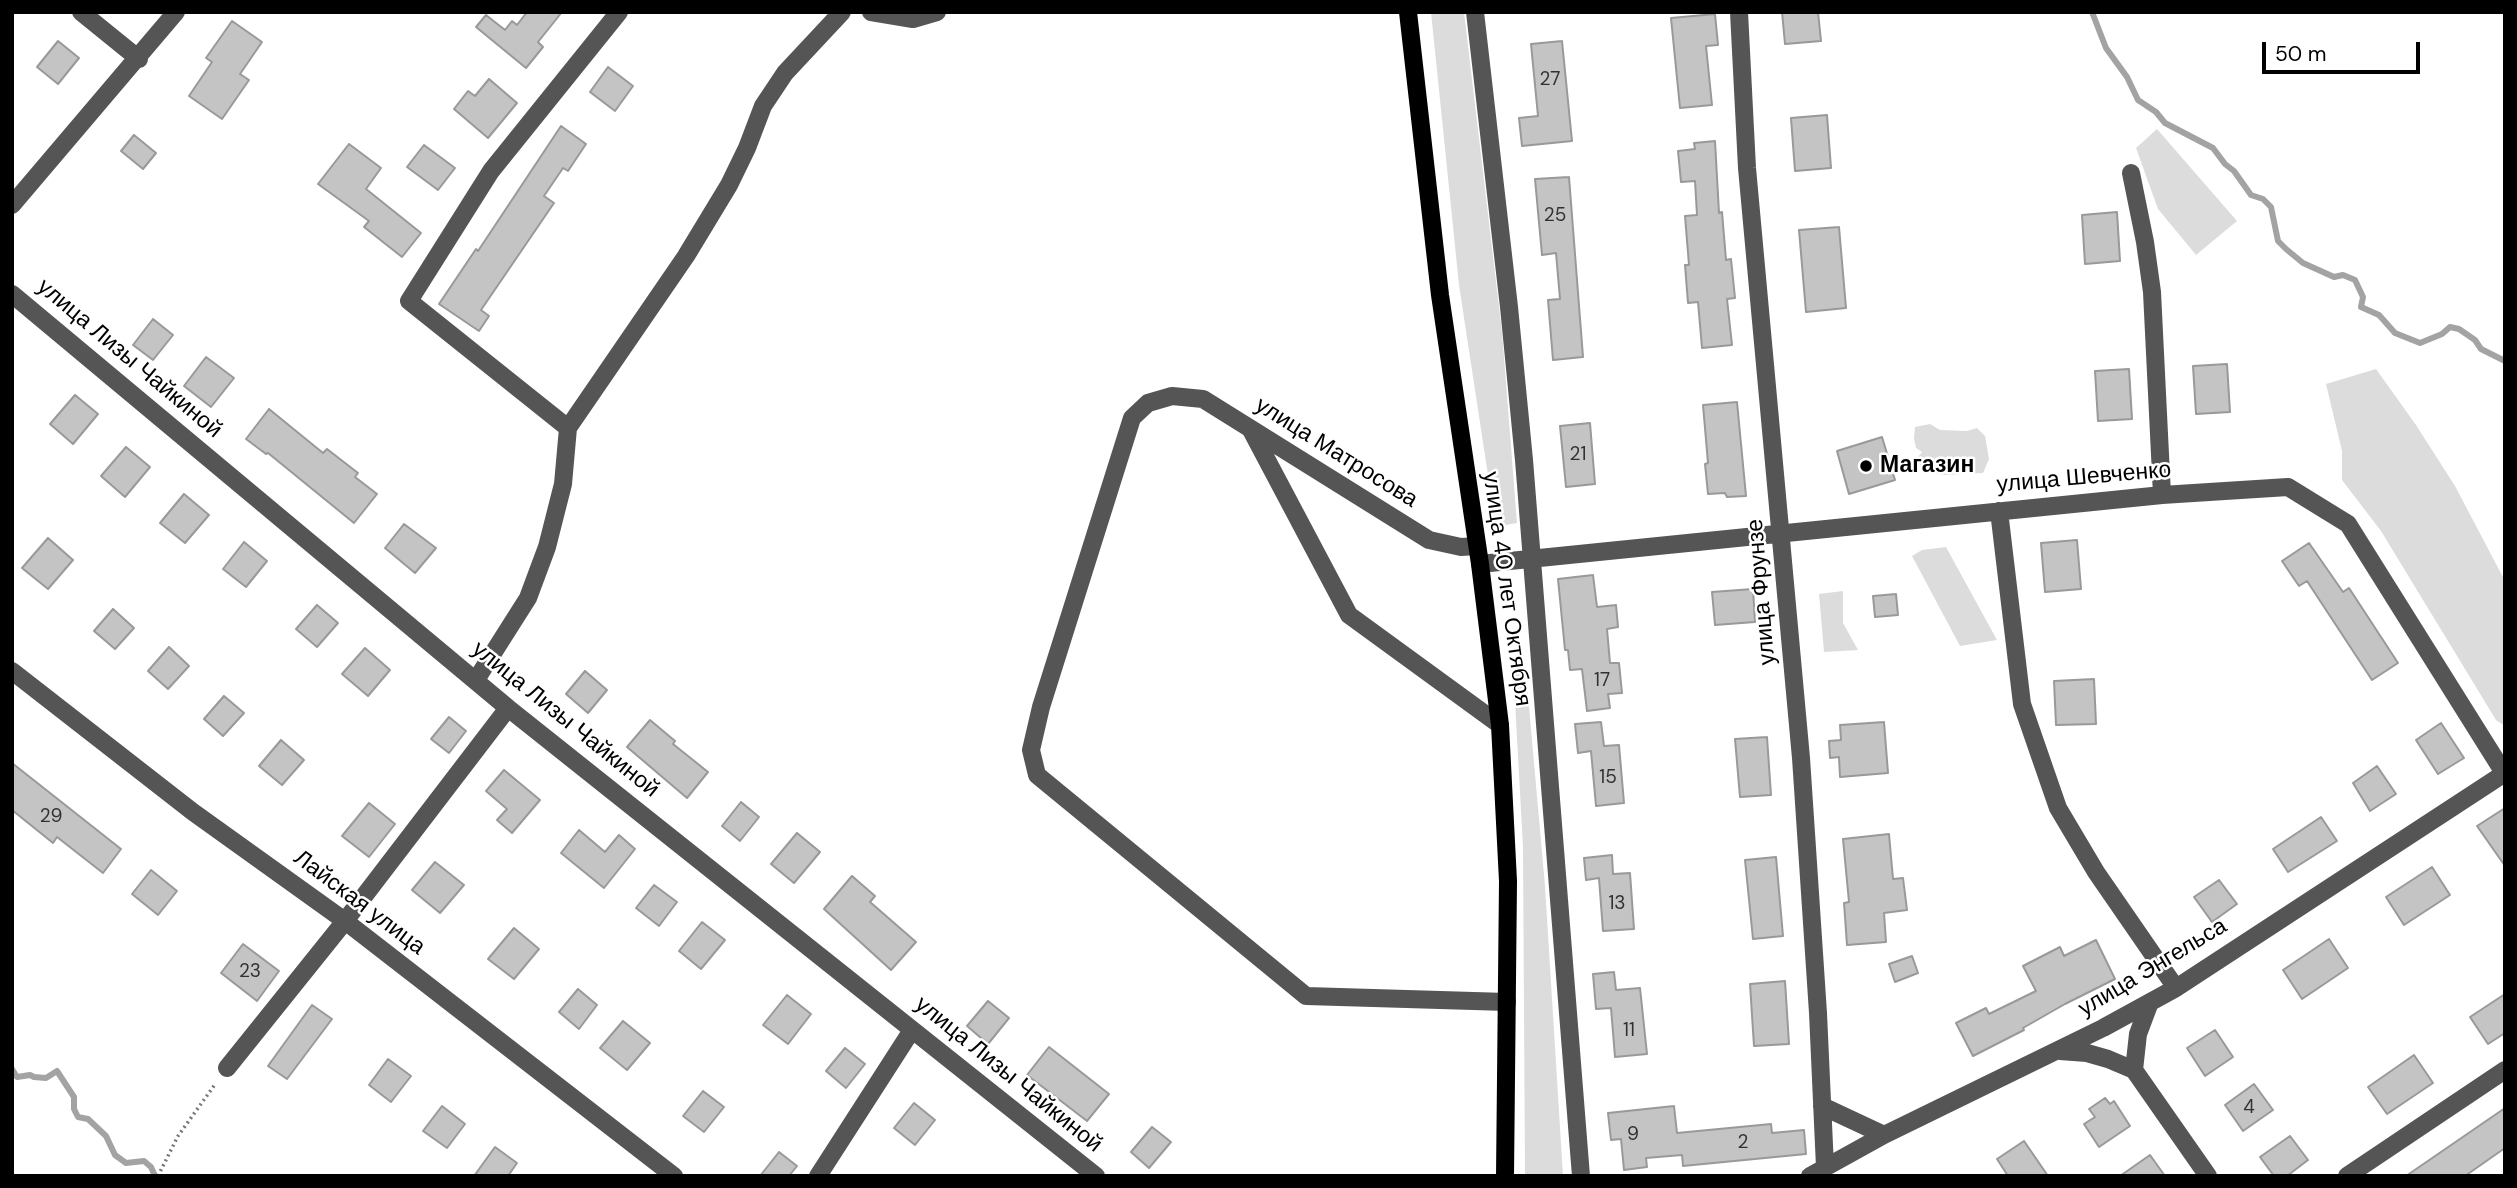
<!DOCTYPE html>
<html>
<head>
<meta charset="utf-8">
<style>
  body { margin:0 }
  #map { position:relative; width:2517px; height:1188px; overflow:hidden; background:#fff; font-family:"DM Sans",sans-serif }
  canvas { display:block }
  .frame { position:absolute; inset:0; border:14px solid #000; pointer-events:none }
  .scale { position:absolute; left:2262px; top:42px; width:158px; height:32px; box-sizing:border-box; border:4px solid #000; border-top:0; padding-left:9px; font-size:21px; line-height:24px; white-space:nowrap; color:#000; -webkit-text-stroke:5px #fff; paint-order:stroke }
</style>
</head>
<body>
<div id="map">
<canvas width="2517" height="1188"></canvas>
<div class="frame"></div>
<div class="scale">50 m</div>
</div>
<script>
const ctx = document.querySelector('canvas').getContext('2d');
ctx.lineJoin = 'round';
function fillPath(path, color) {
  ctx.fillStyle = color;
  ctx.fill(path, 'evenodd');
}
function toPath(rows) {
  const path = new Path2D();
  for (const r of rows) {
    path.moveTo(r[0], r[1]);
    for (let i = 2; i < r.length; i += 2) path.lineTo(r[i], r[i + 1]);
  }
  return path;
}
function stroke(path, color, width, dash) {
  ctx.strokeStyle = color;
  ctx.lineWidth = width;
  ctx.lineCap = dash ? 'butt' : 'round';
  ctx.setLineDash(dash || []);
  ctx.stroke(path);
}
function write(font, color, halo, rows, align = 'center') {
  ctx.font = font + ' "DM Sans",sans-serif';
  ctx.lineWidth = 5;
  ctx.setLineDash([]);
  ctx.textBaseline = 'middle';
  ctx.strokeStyle = halo;
  ctx.fillStyle = color;
  for (const [text, x, y, turn = 0] of rows) {
    ctx.save();
    ctx.translate(x, y);
    ctx.rotate((+turn || 0) * Math.PI / 180);
    ctx.textAlign = isNaN(turn) ? turn : align;
    if (halo) ctx.strokeText(text, 0, 0);
    ctx.fillText(text, 0, 0);
    ctx.restore();
  }
}
const green = toPath([
  [1431,12,1464,12,1502,332,1517,523,1506,525,1495,521,1459,285],
  [2157,129,2237,221,2196,255,2158,209,2136,148],
  [2376,369,2416,425,2455,486,2505,581,2505,726,2496,720,2381,531,2342,480,2342,451,2326,384],
  [1930,424,1940,430,1967,431,1977,428,1985,436,1989,459,1983,473,1946,475,1927,473,1921,468,1918,457,1922,452,1916,448,1914,438,1915,427],
  [1946,547,1997,640,1960,646,1912,556,1922,550],
  [1843,591,1843,623,1858,650,1824,652,1819,594],
  [1525,662,1545,886,1563,1176,1525,1176,1523,847,1513,665]
]);
const stream = toPath([
  [2092,12,2106,48,2127,77,2138,100,2156,112,2165,123,2213,148,2225,164,2234,171,2251,195,2263,199,2271,207,2278,241,2286,249,2303,263,2334,277,2343,275,2355,280,2363,297,2361,307,2379,315,2395,333,2420,343,2442,334,2450,327,2459,329,2475,340,2481,349,2505,361],
  [12,1069,17,1077,30,1075,34,1077,46,1078,57,1071,74,1097,74,1109,78,1117,88,1119,106,1136,115,1155,126,1163,144,1161,151,1167,155,1176]
]);
const building = toPath([
  [527,12,562,12,538,42,543,47,526,68,476,27,486,15,505,30,512,21,517,25,527,12],
  [1782,12,1818,12,1821,41,1785,44,1782,12],
  [1715,14,1718,45,1706,46,1712,105,1680,108,1671,18,1715,14],
  [232,21,262,42,240,74,249,80,222,119,189,96,212,62,206,58,232,21],
  [58,41,79,58,58,84,37,67,58,41],
  [1562,41,1572,141,1522,146,1519,118,1538,116,1531,44,1562,41],
  [608,67,633,86,615,111,590,92,608,67],
  [489,79,517,103,488,138,454,109,468,91,475,96,489,79],
  [1827,115,1831,168,1795,171,1791,118,1827,115],
  [561,126,586,144,568,171,563,168,544,196,554,203,481,310,489,316,479,331,439,304,476,249,478,251,561,126],
  [134,135,156,153,143,169,121,151,134,135],
  [1715,141,1719,213,1722,212,1726,260,1731,259,1735,298,1727,299,1732,345,1702,348,1698,302,1688,303,1685,265,1689,265,1685,216,1697,215,1695,181,1681,182,1678,151,1695,149,1694,143,1715,141],
  [349,144,381,168,366,189,421,233,402,257,364,227,369,221,318,184,349,144],
  [424,145,455,168,438,190,407,167,424,145],
  [1569,177,1583,357,1553,360,1548,300,1560,299,1556,253,1542,255,1535,179,1569,177],
  [2117,212,2120,261,2085,264,2082,215,2117,212],
  [1839,227,1846,308,1806,312,1799,230,1839,227],
  [153,319,173,335,153,360,133,345,153,319],
  [206,357,234,378,211,407,184,386,206,357],
  [2227,364,2230,412,2196,414,2193,366,2227,364],
  [2129,369,2132,419,2098,421,2095,371,2129,369],
  [75,395,98,414,73,444,50,424,75,395],
  [1737,402,1746,496,1727,497,1725,493,1708,494,1705,464,1708,463,1703,405,1737,402],
  [269,409,323,453,327,449,358,473,355,477,377,494,354,523,268,453,266,454,246,439,269,409],
  [1590,423,1595,484,1566,487,1560,426,1590,423],
  [1882,437,1895,480,1849,494,1837,451,1882,437],
  [126,447,150,467,125,497,101,476,126,447],
  [184,494,209,515,185,543,160,523,184,494],
  [404,524,436,548,415,573,385,548,404,524],
  [48,538,73,560,48,589,22,568,48,538],
  [2077,540,2081,589,2045,592,2041,543,2077,540],
  [244,542,267,561,246,587,223,569,244,542],
  [2309,543,2343,592,2349,588,2398,663,2372,680,2307,581,2299,586,2282,561,2309,543],
  [1593,575,1597,607,1616,605,1618,627,1607,629,1610,663,1619,663,1622,693,1608,694,1610,708,1587,711,1582,669,1570,670,1568,650,1565,650,1558,579,1593,575],
  [1753,589,1755,622,1715,625,1712,592,1753,589],
  [1896,594,1898,615,1875,617,1873,596,1896,594],
  [317,605,338,623,317,647,296,629,317,605],
  [113,609,134,628,115,649,94,631,113,609],
  [169,647,189,666,168,689,148,671,169,647],
  [365,648,390,670,368,696,342,674,365,648],
  [585,671,607,690,588,713,566,694,585,671],
  [2094,679,2096,724,2056,725,2054,681,2094,679],
  [224,696,244,713,223,736,204,719,224,696],
  [449,717,466,731,449,753,431,739,449,717],
  [650,720,675,741,673,744,708,772,687,798,627,747,650,720],
  [1601,722,1604,746,1619,745,1624,803,1596,806,1591,751,1578,753,1575,724,1601,722],
  [1884,722,1888,773,1840,777,1839,757,1830,758,1829,741,1841,740,1840,725,1884,722],
  [2441,723,2464,758,2438,774,2416,740,2441,723],
  [1767,737,1771,795,1740,797,1735,739,1767,737],
  [281,740,304,760,282,785,259,766,281,740],
  [12,763,121,849,103,873,57,837,53,843,12,810,12,763],
  [2377,766,2396,794,2370,811,2353,783,2377,766],
  [504,770,540,800,512,833,497,820,507,809,486,791,504,770],
  [741,802,759,817,740,841,722,826,741,802],
  [369,803,395,824,369,857,342,836,369,803],
  [2505,808,2505,866,2477,826,2505,808],
  [2321,817,2337,841,2288,872,2273,849,2321,817],
  [579,830,605,852,619,835,635,849,604,888,561,853,579,830],
  [797,833,820,852,794,883,771,864,797,833],
  [1889,834,1893,879,1903,878,1907,910,1884,913,1886,942,1847,945,1844,903,1849,902,1843,839,1889,834],
  [1612,855,1613,874,1630,873,1634,929,1603,931,1599,878,1586,880,1584,858,1612,855],
  [1776,857,1783,936,1753,939,1745,860,1776,857],
  [435,862,464,885,440,913,412,890,435,862],
  [2432,867,2450,895,2404,925,2386,897,2432,867],
  [151,870,177,891,158,915,132,894,151,870],
  [852,876,875,896,870,902,916,942,891,970,824,909,852,876],
  [2219,880,2237,904,2212,922,2194,897,2219,880],
  [654,885,677,902,659,926,636,908,654,885],
  [702,922,725,940,701,969,679,951,702,922],
  [514,928,539,949,514,979,488,959,514,928],
  [2329,939,2348,968,2302,999,2283,970,2329,939],
  [2096,940,2115,979,2065,1004,2023,1028,2024,1030,1973,1056,1956,1023,1986,1008,1989,1014,2036,991,2023,966,2060,947,2064,956,2096,940],
  [243,944,279,971,257,1001,221,973,243,944],
  [1912,956,1918,973,1895,982,1889,964,1912,956],
  [1614,972,1616,990,1640,988,1647,1054,1615,1057,1611,1008,1596,1009,1593,974,1614,972],
  [1785,981,1789,1044,1754,1046,1750,984,1785,981],
  [578,989,597,1005,579,1029,559,1012,578,989],
  [2505,994,2505,1033,2488,1044,2470,1017,2505,994],
  [787,995,811,1014,788,1044,763,1025,787,995],
  [988,1001,1009,1018,988,1044,967,1026,988,1001],
  [312,1005,332,1019,287,1079,268,1066,312,1005],
  [623,1021,650,1043,627,1070,600,1048,623,1021],
  [2215,1030,2233,1057,2205,1076,2187,1048,2215,1030],
  [1049,1047,1109,1094,1087,1121,1027,1075,1049,1047],
  [845,1048,865,1064,846,1088,826,1071,845,1048],
  [2414,1055,2433,1083,2387,1114,2368,1087,2414,1055],
  [388,1059,411,1076,391,1102,369,1085,388,1059],
  [2254,1084,2273,1110,2243,1131,2225,1105,2254,1084],
  [703,1091,724,1107,704,1132,683,1116,703,1091],
  [2105,1098,2110,1104,2114,1101,2130,1126,2099,1147,2084,1124,2095,1117,2089,1109,2105,1098],
  [914,1103,935,1120,915,1145,894,1128,914,1103],
  [442,1106,465,1124,447,1148,423,1131,442,1106],
  [1674,1106,1677,1133,1771,1124,1772,1133,1804,1130,1806,1154,1683,1166,1682,1155,1646,1158,1647,1167,1624,1170,1621,1139,1611,1140,1608,1113,1674,1106],
  [2505,1108,2505,1148,2465,1176,2406,1176,2505,1108],
  [1152,1127,1171,1142,1149,1168,1131,1152,1152,1127],
  [2290,1136,2308,1160,2287,1176,2274,1176,2260,1157,2290,1136],
  [2024,1141,2048,1176,2008,1176,1997,1159,2024,1141],
  [495,1147,517,1163,508,1176,474,1176,495,1147],
  [779,1152,797,1166,789,1176,760,1176,779,1152],
  [2150,1155,2165,1176,2120,1176,2150,1155]
]);
const path = toPath([
  [158,1176,178,1136,216,1083]
]);
const minor = toPath([
  [81,12,139,59],
  [871,12,913,19,937,12],
  [1475,12,1509,307,1524,460,1581,1176],
  [1739,12,1747,168,1801,758,1818,1013,1825,1167],
  [2131,173,2145,242,2152,292,2162,495],
  [12,205,176,12],
  [12,294,508,708,1096,1176],
  [568,428,409,301,491,171,619,12],
  [1250,428,1349,615,1500,725],
  [1999,511,2022,704,2058,808,2096,872,2176,988],
  [1477,546,1461,547,1429,540,1203,399,1172,396,1148,403,1132,418,1041,707,1031,750,1037,775,1306,996,1507,1002],
  [1480,564,2162,495,2288,487,2348,524,2504,773],
  [12,671,193,812,345,921,674,1176],
  [476,680,528,598,547,547,563,484,568,428,686,256,729,185,747,148,763,106,785,73,842,12],
  [2060,1051,2087,1053,2108,1059,2134,1070],
  [227,1068,345,921,508,708],
  [2134,1070,2208,1176],
  [2134,1070,2138,1034,2150,1002],
  [1822,1106,1884,1135],
  [818,1176,912,1030],
  [1810,1176,1884,1135,2103,1028,2176,988,2505,773],
  [2347,1176,2505,1070]
]);
const major = toPath([
  [1408,12,1440,295,1480,564,1500,725,1508,881,1505,1176]
]);
const markers = [
  [1866,466,7,"#000"]
];
const numberNames = [
  ["27",1550,80],
  ["25",1555,216],
  ["21",1578,455],
  ["17",1602,681],
  ["15",1608,778],
  ["29",51,817],
  ["13",1617,904],
  ["23",250,972],
  ["11",1629,1031],
  ["4",2249,1108],
  ["9",1633,1135],
  ["2",1743,1143]
];
const streetNames = [
  ["улица Лизы Чайкиной",129,359,40],
  ["улица Матросова",1336,453,32],
  ["улица Шевченко",2084,478,-5],
  ["улица 40 лет Октября",1506,589,82],
  ["улица Фрунзе",1762,592,-95],
  ["улица Лизы Чайкиной",565,720,39],
  ["Лайская улица",359,903,37],
  ["улица Энгельса",2153,968,-31],
  ["улица Лизы Чайкиной",1008,1075,39]
];
const poiNames = [
  ["Магазин",1880,466]
];
fillPath(green, '#dcdcdc');
stroke(stream, '#a3a3a3', 6);
fillPath(building, '#c4c4c4');
stroke(building, '#999', 2);
stroke(path, '#777', 3.5, [2, 3.5]);
stroke(minor, '#555', 18);
stroke(major, '#000', 18);
for (const [x, y, r, color] of markers) {
  const dot = new Path2D();
  dot.arc(x, y, r, 0, 2 * Math.PI);
  ctx.fillStyle = color;
  ctx.fill(dot);
  stroke(dot, '#fff', 2.5);
}
write('19px', '#313131', null, numberNames);
write('23px', '#000', '#fff', streetNames);
write('bold 23px', '#000', '#fff', poiNames, 'left');
</script>
</body>
</html>
